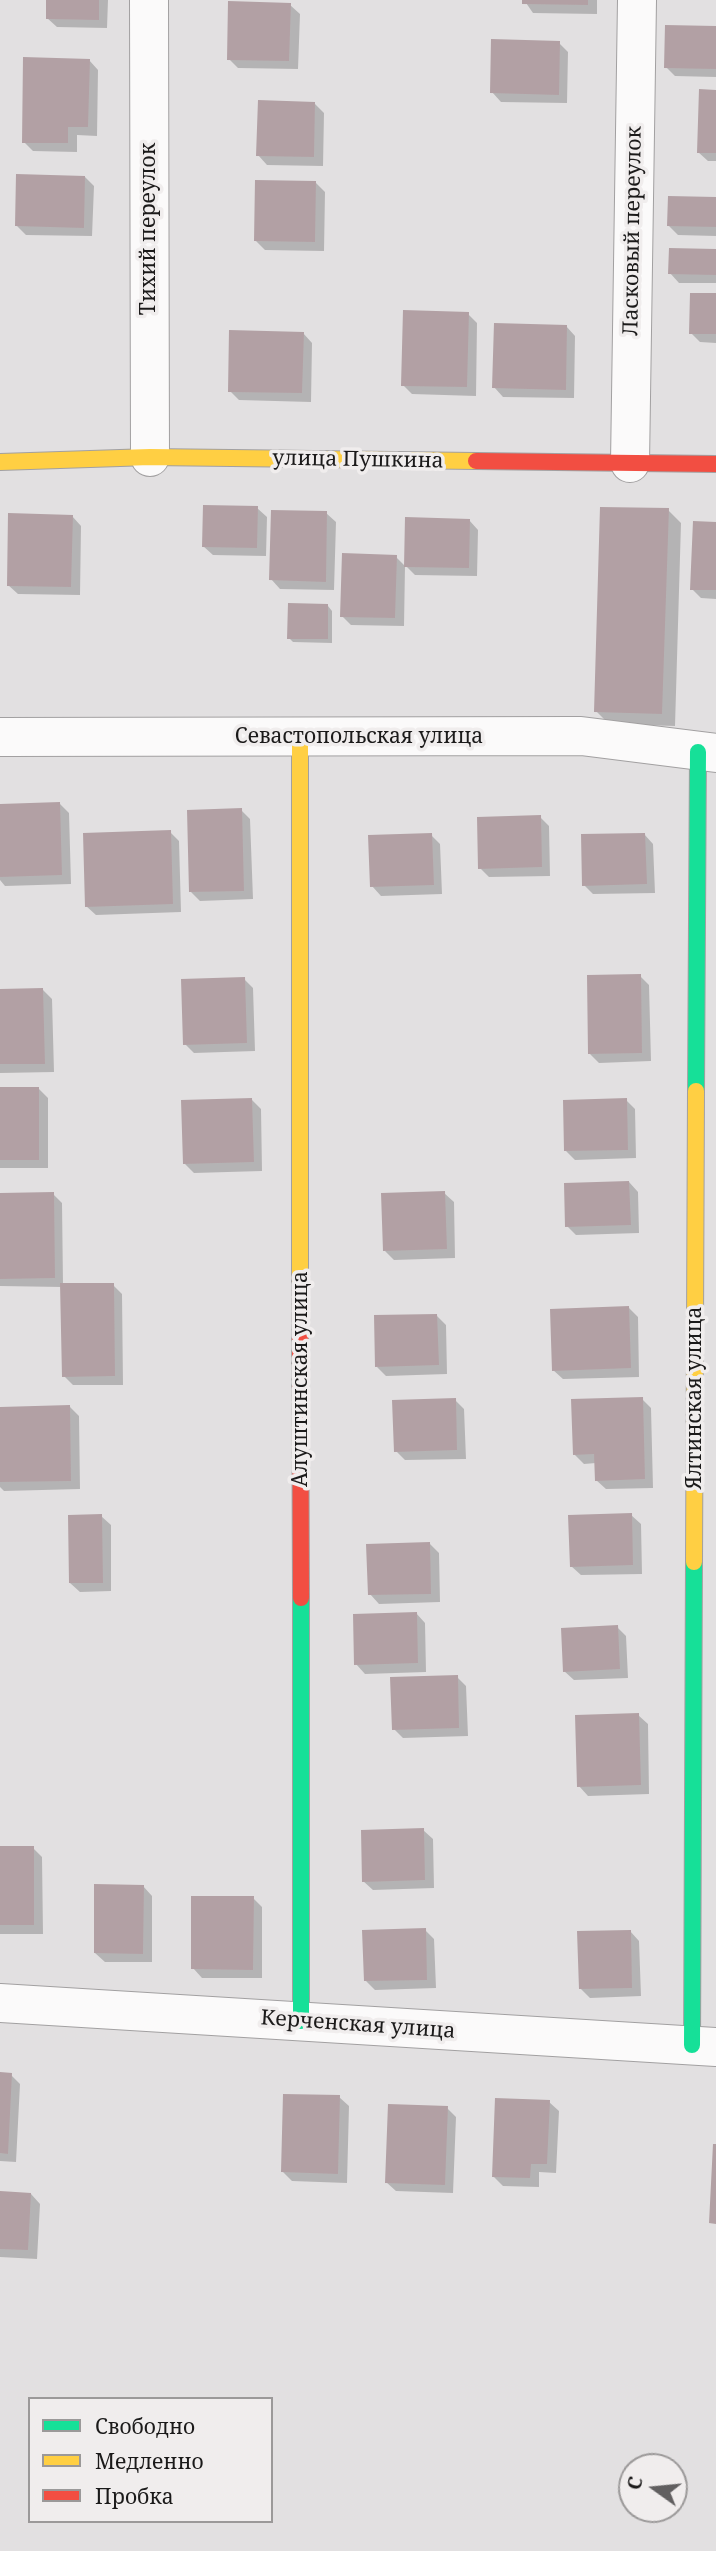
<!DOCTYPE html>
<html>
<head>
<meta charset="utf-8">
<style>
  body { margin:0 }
  #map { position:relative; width:716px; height:2551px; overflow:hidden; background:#e2e0e1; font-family:"Noto Serif",serif }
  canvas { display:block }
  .legend { position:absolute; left:28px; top:2397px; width:245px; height:126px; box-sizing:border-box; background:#f0eded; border:2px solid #9b9999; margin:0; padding:9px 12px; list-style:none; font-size:21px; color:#1b1a1a }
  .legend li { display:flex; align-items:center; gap:14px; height:35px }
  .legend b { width:35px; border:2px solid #9b9999 }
  .north { position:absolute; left:618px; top:2453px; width:70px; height:70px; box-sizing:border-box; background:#f0eded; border:2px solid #9b9999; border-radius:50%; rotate:285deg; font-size:19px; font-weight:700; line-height:28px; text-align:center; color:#1b1a1a }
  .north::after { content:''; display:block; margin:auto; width:24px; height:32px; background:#615f60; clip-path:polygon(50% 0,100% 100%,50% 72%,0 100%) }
</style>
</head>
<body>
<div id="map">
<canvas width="716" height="2551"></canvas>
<ul class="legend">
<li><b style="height:9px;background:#16e098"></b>Свободно</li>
<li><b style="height:9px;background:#ffcf43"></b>Медленно</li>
<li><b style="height:9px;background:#f24e42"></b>Пробка</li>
</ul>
<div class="north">С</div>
</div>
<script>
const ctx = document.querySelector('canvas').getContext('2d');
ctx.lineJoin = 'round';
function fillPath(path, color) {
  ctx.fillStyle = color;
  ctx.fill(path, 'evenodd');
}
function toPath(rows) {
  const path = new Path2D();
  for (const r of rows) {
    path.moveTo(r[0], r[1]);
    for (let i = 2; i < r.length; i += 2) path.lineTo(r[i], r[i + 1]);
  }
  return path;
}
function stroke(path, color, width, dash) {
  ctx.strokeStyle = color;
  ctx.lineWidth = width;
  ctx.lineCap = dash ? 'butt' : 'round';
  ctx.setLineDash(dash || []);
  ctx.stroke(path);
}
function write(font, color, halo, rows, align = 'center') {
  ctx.font = font + ' "Noto Serif",serif';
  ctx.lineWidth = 7;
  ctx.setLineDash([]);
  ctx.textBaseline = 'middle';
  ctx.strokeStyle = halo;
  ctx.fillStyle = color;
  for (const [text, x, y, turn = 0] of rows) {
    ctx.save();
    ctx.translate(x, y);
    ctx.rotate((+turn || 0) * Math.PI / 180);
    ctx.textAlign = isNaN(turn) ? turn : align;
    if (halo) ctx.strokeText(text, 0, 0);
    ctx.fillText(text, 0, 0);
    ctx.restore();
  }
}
const shadow = toPath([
  [48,0,108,0,107,28,57,27,47,18],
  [524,0,597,0,597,14,533,13],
  [290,5,300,14,298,69,238,68,229,59],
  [716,28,716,77,675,76,666,67],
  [559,43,568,52,567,103,501,102,492,92],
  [89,60,98,70,97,136,77,135,77,152,33,151,24,142],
  [716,91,716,161,708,161,698,152],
  [315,104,324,113,323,166,267,165,258,155],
  [85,177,94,186,92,236,26,235,17,226],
  [316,183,325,192,324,251,265,250,255,240],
  [716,199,716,236,678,235,669,226],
  [716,251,716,283,679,283,670,273],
  [716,295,716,343,700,342,691,333],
  [468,314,477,323,476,396,412,394,403,385],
  [566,326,575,336,574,398,503,397,494,387],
  [303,333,312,343,311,402,239,400,230,391],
  [257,508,267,517,266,556,213,555,203,546],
  [668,510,681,523,675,726,609,724,596,711],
  [326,513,336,522,334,590,280,589,271,579],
  [72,516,81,526,80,595,18,594,8,585],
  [469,520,478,530,477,576,415,575,406,566],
  [716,523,716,599,701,598,692,589],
  [396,557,405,566,404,626,351,625,342,616],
  [328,606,332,611,332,643,293,642,289,638],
  [60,804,69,813,71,884,5,886,0,880,0,805],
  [241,810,250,819,253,899,200,901,191,892],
  [540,817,549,826,550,876,489,877,480,868],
  [170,832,179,841,181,912,96,915,86,906],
  [644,834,653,844,655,893,593,894,584,885],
  [431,835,440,844,442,894,381,896,372,886],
  [640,976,649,985,651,1061,599,1063,590,1054],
  [244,979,253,988,255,1051,194,1053,185,1044],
  [43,990,52,999,54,1072,0,1073,0,991],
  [0,1089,39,1089,48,1098,48,1168,0,1168],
  [252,1100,261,1109,262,1171,194,1173,185,1164],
  [626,1100,635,1109,636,1158,575,1160,566,1151],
  [629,1182,638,1192,639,1233,576,1235,567,1226],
  [444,1193,454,1202,455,1258,394,1260,385,1251],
  [53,1194,62,1203,63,1285,113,1285,122,1294,123,1385,73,1385,64,1376,62,1287,0,1286,0,1195],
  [629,1308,638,1317,639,1377,563,1379,553,1370],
  [437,1316,446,1325,447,1374,386,1376,377,1367],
  [642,1399,651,1408,653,1488,606,1489,596,1480,596,1463,584,1464,574,1454],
  [455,1400,464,1409,466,1459,405,1460,396,1451],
  [70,1407,79,1416,80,1489,4,1491,0,1487,0,1409],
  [631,1515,641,1524,642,1574,581,1575,571,1566],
  [101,1516,111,1525,111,1591,80,1592,70,1583],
  [430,1544,439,1553,440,1602,379,1604,370,1594],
  [416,1613,425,1623,426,1672,365,1674,356,1664],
  [617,1627,626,1636,628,1678,574,1680,564,1671],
  [457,1677,466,1686,468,1736,403,1738,394,1729],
  [638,1715,648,1724,649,1794,588,1796,579,1786],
  [423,1830,433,1839,434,1888,373,1890,363,1881],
  [0,1848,33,1848,42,1857,43,1934,0,1934],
  [143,1886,152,1896,152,1962,105,1962,95,1953],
  [253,1898,262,1907,262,1978,202,1978,193,1968],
  [425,1930,434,1939,436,1988,375,1990,366,1981],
  [630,1931,639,1941,641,1996,590,1998,580,1988],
  [0,2074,11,2075,20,2084,16,2162,0,2161],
  [339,2097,349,2106,347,2183,292,2181,283,2172],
  [549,2102,559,2111,556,2173,539,2172,539,2187,503,2186,494,2177],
  [447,2108,456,2117,453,2193,396,2191,386,2182],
  [0,2193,31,2194,40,2204,37,2259,0,2257]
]);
const building = toPath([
  [46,0,99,0,99,20,46,19],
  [522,0,588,0,588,5,522,4],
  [228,1,291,3,289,61,227,60],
  [665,25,716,26,716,69,664,68],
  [491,39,560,41,559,95,490,93],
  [23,57,90,59,88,127,68,127,68,143,22,143],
  [699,89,716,90,716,153,697,153],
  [258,100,315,102,314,157,256,156],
  [16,174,85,176,84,228,15,226],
  [255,180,316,181,315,242,254,241],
  [668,196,716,197,716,227,667,226],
  [669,248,716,249,716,275,668,274],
  [690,293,716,293,716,334,689,334],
  [403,310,469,312,467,387,401,386],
  [494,323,567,325,566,390,492,388],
  [229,330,304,332,302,393,228,392],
  [203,505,258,506,257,548,202,547],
  [600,507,669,508,662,714,594,712],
  [271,510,327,511,326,582,269,580],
  [8,513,73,515,71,587,7,586],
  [405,517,470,519,469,568,404,567],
  [693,521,716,522,716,590,690,590],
  [342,553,397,555,395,618,340,617],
  [288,603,328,604,328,639,287,639],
  [60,802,62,875,0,877,0,804],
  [242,808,244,891,189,892,187,810],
  [541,815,542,867,478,869,477,817],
  [171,830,173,904,85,907,83,833],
  [432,833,434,885,370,887,368,835],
  [645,833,647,884,582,886,581,834],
  [641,974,642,1053,588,1054,587,975],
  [245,977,247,1043,183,1045,181,979],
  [43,988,45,1064,0,1064,0,989],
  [0,1087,39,1087,39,1160,0,1160],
  [252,1098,254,1162,183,1164,181,1100],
  [627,1098,628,1150,564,1151,563,1100],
  [629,1181,631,1225,565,1227,564,1183],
  [445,1191,447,1249,383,1251,381,1193],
  [54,1192,55,1278,0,1279,0,1193],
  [60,1283,114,1283,115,1376,62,1377],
  [629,1306,631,1368,552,1371,550,1309],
  [437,1314,439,1365,375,1367,374,1315],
  [643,1397,645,1479,595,1481,594,1454,573,1455,571,1399],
  [456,1398,457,1450,394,1452,392,1400],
  [70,1405,71,1481,0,1482,0,1407],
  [632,1513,633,1565,570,1567,568,1515],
  [102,1514,103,1583,69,1583,68,1515],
  [430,1542,431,1594,368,1595,366,1544],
  [417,1612,418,1663,354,1665,353,1614],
  [618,1625,620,1669,563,1672,561,1628],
  [458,1675,459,1728,392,1730,390,1677],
  [639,1713,641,1785,577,1787,575,1715],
  [424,1828,425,1880,362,1882,361,1830],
  [0,1846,34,1846,34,1925,0,1925],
  [94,1884,144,1885,143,1954,94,1953],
  [191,1896,254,1896,253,1970,191,1969],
  [426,1928,427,1980,364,1981,362,1930],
  [631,1930,632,1988,579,1989,577,1931],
  [0,2072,12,2073,8,2154,0,2153],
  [283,2094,340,2095,338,2174,281,2172],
  [495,2098,550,2100,547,2164,531,2164,530,2178,492,2177],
  [388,2104,448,2106,445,2185,385,2183],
  [713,2144,716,2144,716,2224,709,2223],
  [0,2191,31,2193,28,2250,0,2249]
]);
const street = toPath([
  [149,0,150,457],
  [630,463,637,0],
  [0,737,581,736,716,753],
  [0,2003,716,2047]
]);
const fast = toPath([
  [696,1091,698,752],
  [301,1598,301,2021],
  [692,2045,694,1562]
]);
const slow = toPath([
  [0,462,150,457,476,461],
  [300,737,300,1332],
  [694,1562,696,1091]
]);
const jam = toPath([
  [476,461,716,464],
  [300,1332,301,1598]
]);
const streetNames = [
  ["Тихий переулок",149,229,-90],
  ["Ласковый переулок",633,231,-89],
  ["улица Пушкина",358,460,1],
  ["Севастопольская улица",359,737],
  ["Алуштинская улица",301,1379,-90],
  ["Ялтинская улица",695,1398,-90],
  ["Керченская улица",358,2025,4]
];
fillPath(shadow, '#0003');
fillPath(building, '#b2a0a4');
stroke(street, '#a2a0a1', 40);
stroke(fast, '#a2a0a1', 18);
stroke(slow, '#a2a0a1', 18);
stroke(jam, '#a2a0a1', 18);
stroke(street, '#fbfafa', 38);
stroke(fast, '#16e098', 16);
stroke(slow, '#ffcf43', 16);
stroke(jam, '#f24e42', 16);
write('21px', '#1b1a1a', '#f0eded', streetNames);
</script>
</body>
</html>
